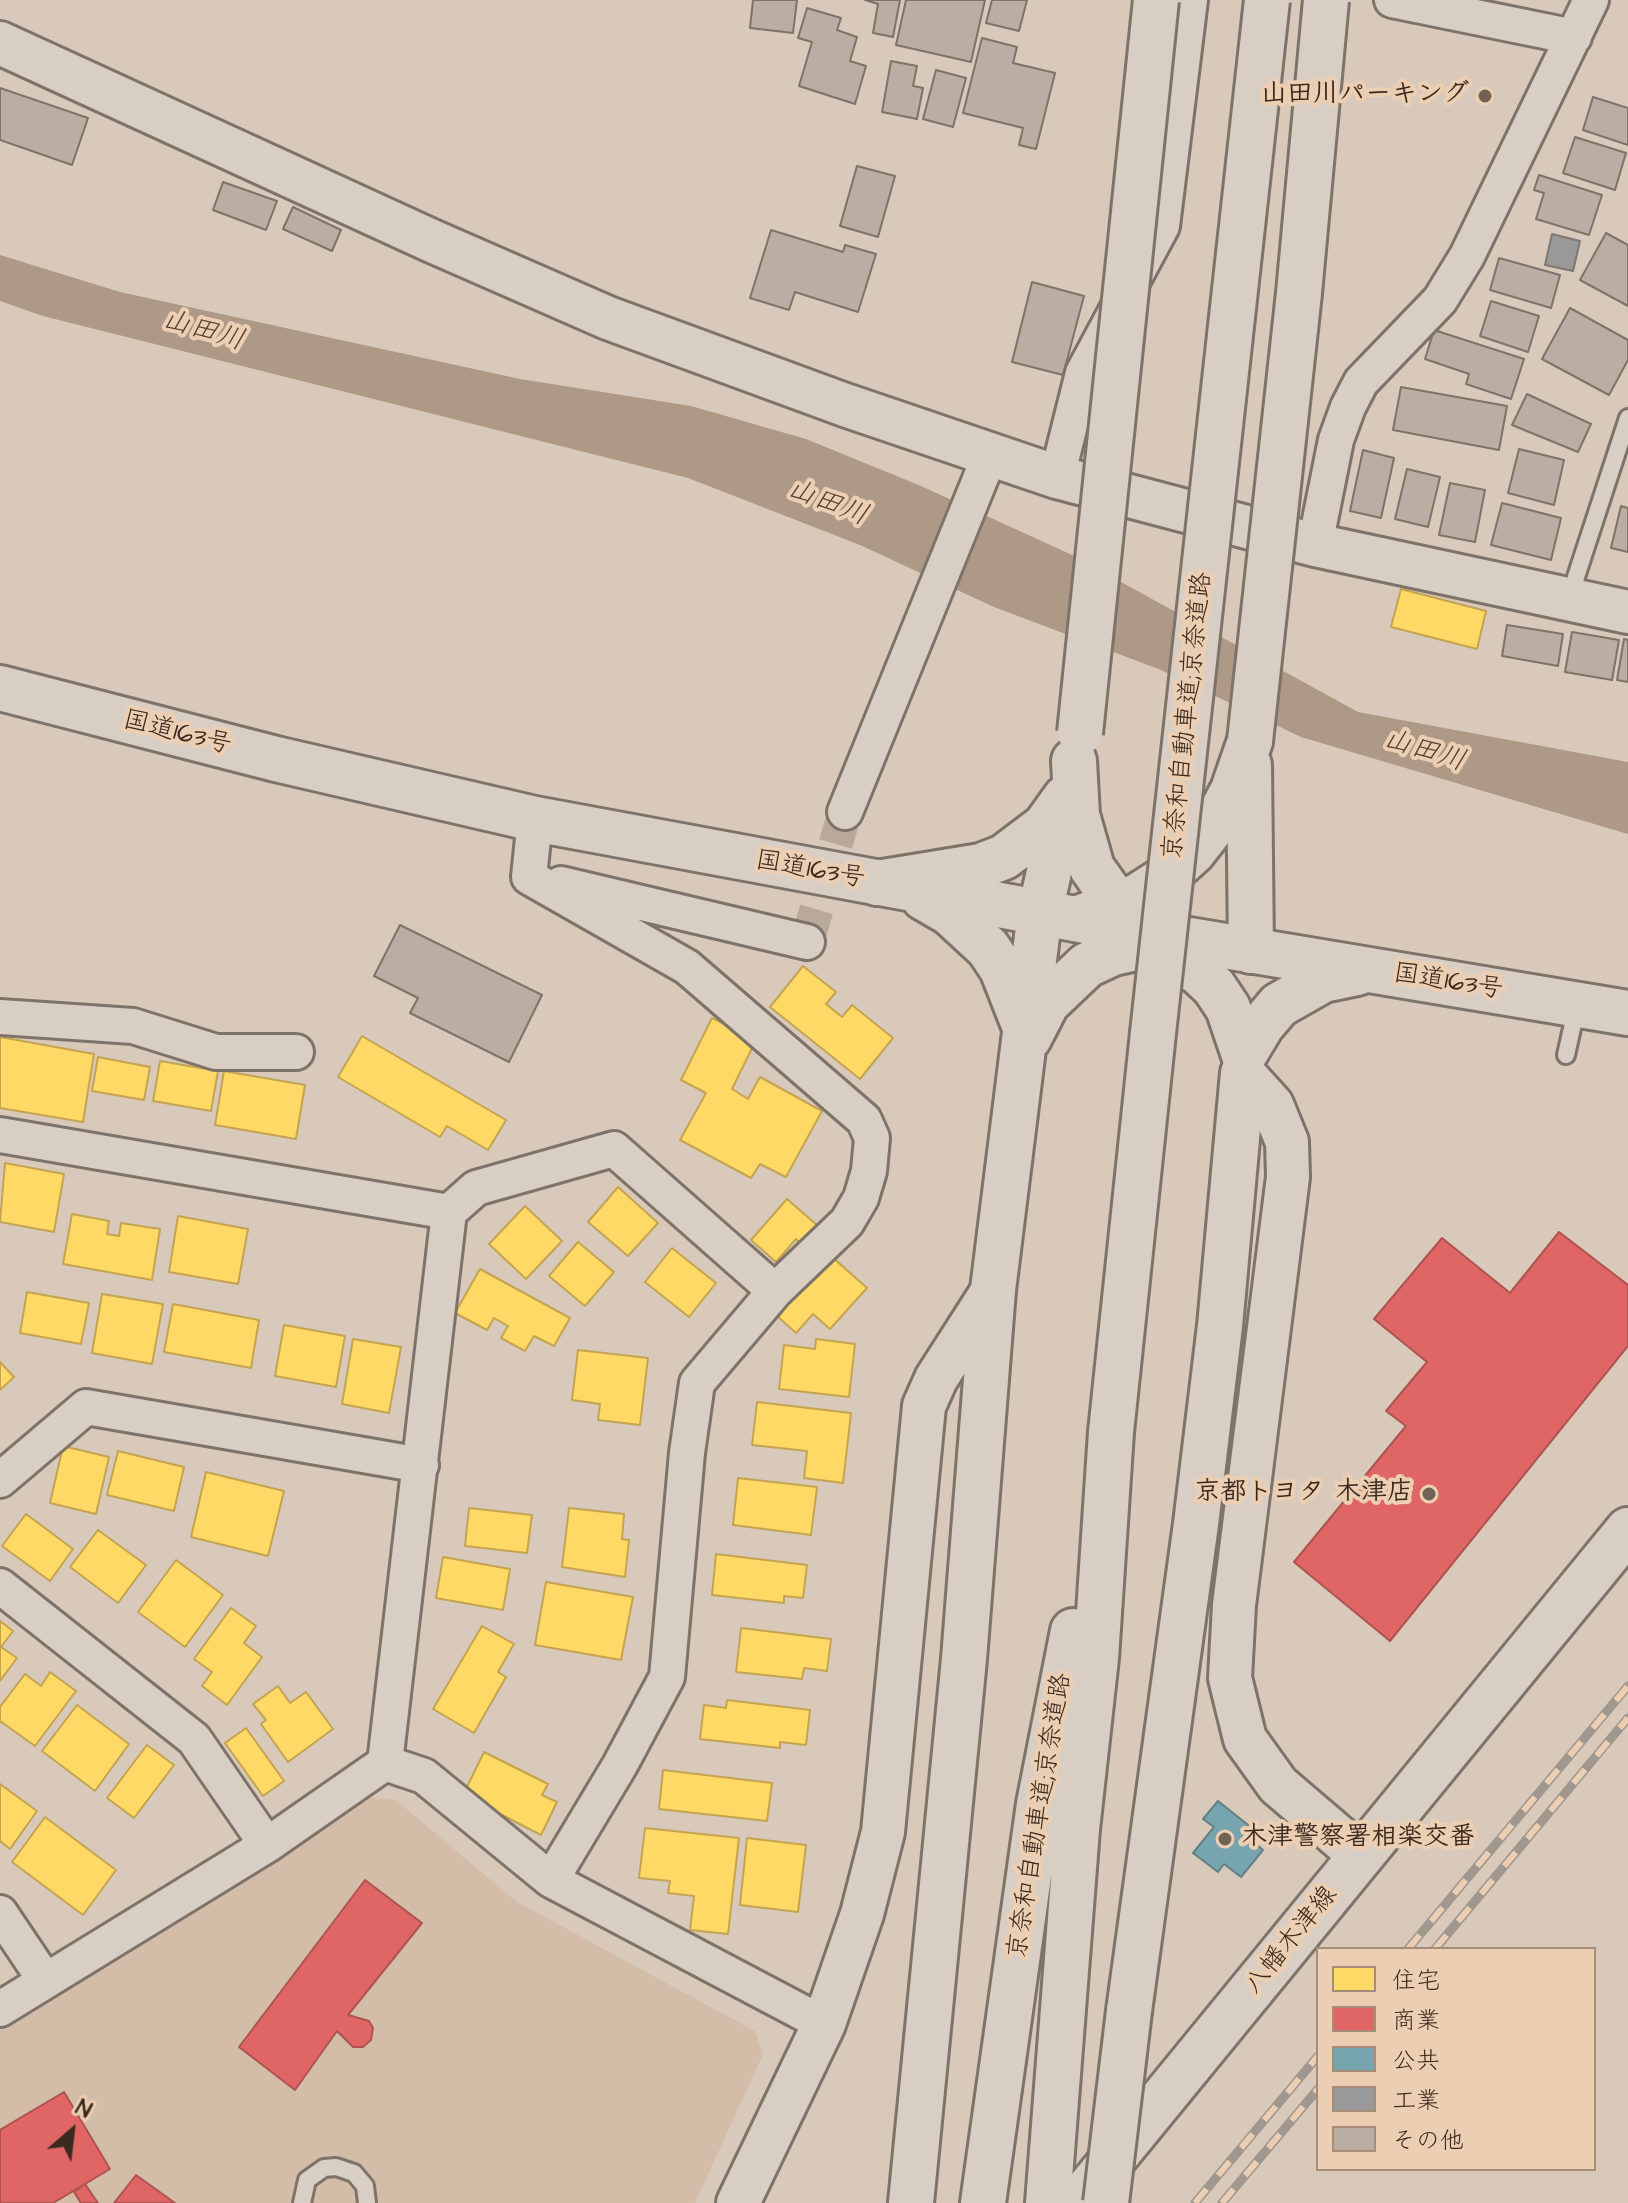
<!DOCTYPE html>
<html>
<head>
<meta charset="utf-8">
<style>
  body { margin:0 }
  #map { position:relative; width:1628px; height:2203px; overflow:hidden; background:#d8c9ba; font-family:"Architects Daughter","Klee One",sans-serif }
  canvas { display:block }
  .legend { position:absolute; left:1316px; top:1947px; width:280px; height:224px; box-sizing:border-box; background:#eccfb3; border:2px solid #a58d77; margin:0; padding:10px 14px; list-style:none; font-size:24px; color:#3b2a1e }
  .legend li { display:flex; align-items:center; gap:16px; height:40px }
  .legend b { width:40px; border:2px solid #a58d77 }
  .north { position:absolute; left:32px; top:2091px; width:80px; height:80px; -webkit-text-stroke:6px #eccfb3; paint-order:stroke; rotate:28deg; font-size:22px; font-weight:700; line-height:32px; text-align:center; color:#3b2a1e }
  .north::after { content:''; display:block; margin:auto; width:28px; height:36px; background:#3b2a1e; clip-path:polygon(50% 0,100% 100%,50% 72%,0 100%) }
</style>
</head>
<body>
<div id="map">
<canvas width="1628" height="2203"></canvas>
<ul class="legend">
<li><b style="height:22px;background:#ffd966"></b>住宅</li>
<li><b style="height:22px;background:#e06666"></b>商業</li>
<li><b style="height:22px;background:#76a5af"></b>公共</li>
<li><b style="height:22px;background:#999"></b>工業</li>
<li><b style="height:22px;background:#baaea3"></b>その他</li>
</ul>
<div class="north">N</div>
</div>
<script>
const ctx = document.querySelector('canvas').getContext('2d');
ctx.lineJoin = 'round';
function fillPath(path, color) {
  ctx.fillStyle = color;
  ctx.fill(path, 'evenodd');
}
function toPath(rows) {
  const path = new Path2D();
  for (const r of rows) {
    path.moveTo(r[0], r[1]);
    for (let i = 2; i < r.length; i += 2) path.lineTo(r[i], r[i + 1]);
  }
  return path;
}
function stroke(path, color, width, dash) {
  ctx.strokeStyle = color;
  ctx.lineWidth = width;
  ctx.lineCap = dash ? 'butt' : 'round';
  ctx.setLineDash(dash || []);
  ctx.stroke(path);
}
function write(font, color, halo, rows, align = 'center') {
  ctx.font = font + ' "Architects Daughter","Klee One",sans-serif';
  ctx.lineWidth = 8;
  ctx.setLineDash([]);
  ctx.textBaseline = 'middle';
  ctx.strokeStyle = halo;
  ctx.fillStyle = color;
  for (const [text, x, y, turn = 0] of rows) {
    ctx.save();
    ctx.translate(x, y);
    ctx.rotate((+turn || 0) * Math.PI / 180);
    ctx.textAlign = isNaN(turn) ? turn : align;
    if (halo) ctx.strokeText(text, 0, 0);
    ctx.fillText(text, 0, 0);
    ctx.restore();
  }
}
const built = toPath([
  [371,1798,396,1800,517,1902,755,2031,763,2054,695,2203,0,2203,0,2030]
]);
const water = toPath([
  [0,255,120,292,520,379,691,406,806,439,921,486,1070,554,1358,712,1628,762,1628,834,1301,737,1161,670,994,607,860,545,688,478,43,316,0,301]
]);
const homes = toPath([
  [1401,589,1486,611,1477,649,1391,627,1401,589],
  [803,966,836,992,826,1004,842,1017,852,1005,893,1038,860,1079,770,1007,803,966],
  [712,1018,756,1040,732,1089,748,1099,760,1077,822,1111,786,1177,760,1164,751,1178,680,1140,706,1093,681,1080,712,1018],
  [362,1036,506,1120,488,1150,447,1126,440,1137,338,1077,362,1036],
  [0,1037,94,1054,83,1122,0,1108,0,1037],
  [98,1057,150,1067,144,1100,92,1091,98,1057],
  [160,1061,218,1071,211,1111,153,1101,160,1061],
  [224,1071,305,1085,296,1139,215,1125,224,1071],
  [5,1163,64,1174,54,1232,0,1222,5,1163],
  [618,1187,658,1223,628,1256,588,1222,618,1187],
  [787,1199,818,1226,802,1245,796,1239,776,1262,751,1240,787,1199],
  [525,1206,562,1241,526,1279,489,1244,525,1206],
  [72,1214,109,1221,107,1234,119,1236,121,1223,160,1229,152,1280,63,1264,72,1214],
  [178,1216,248,1229,238,1284,169,1272,178,1216],
  [578,1242,614,1272,585,1306,549,1276,578,1242],
  [672,1248,716,1283,689,1317,645,1282,672,1248],
  [830,1255,867,1288,830,1329,813,1314,796,1333,777,1316,830,1255],
  [480,1269,570,1318,554,1346,534,1336,525,1351,501,1338,508,1326,494,1318,487,1330,455,1313,480,1269],
  [27,1292,89,1303,81,1344,20,1333,27,1292],
  [102,1294,163,1304,152,1364,92,1353,102,1294],
  [173,1304,259,1320,251,1368,164,1352,173,1304],
  [284,1325,345,1336,336,1387,275,1376,284,1325],
  [353,1339,401,1347,389,1413,342,1404,353,1339],
  [816,1339,855,1344,849,1397,779,1389,784,1345,815,1349,816,1339],
  [578,1350,648,1358,640,1425,598,1420,600,1404,572,1400,578,1350],
  [0,1362,14,1377,0,1390,0,1362],
  [757,1402,851,1413,843,1483,804,1478,807,1451,752,1445,757,1402],
  [63,1446,109,1457,96,1514,50,1503,63,1446],
  [118,1451,184,1467,174,1511,107,1495,118,1451],
  [206,1472,284,1491,268,1556,191,1537,206,1472],
  [738,1478,817,1487,811,1535,733,1525,738,1478],
  [469,1508,532,1515,527,1553,465,1546,469,1508],
  [569,1508,624,1514,622,1539,629,1540,625,1577,562,1567,569,1508],
  [26,1514,73,1549,50,1581,2,1546,26,1514],
  [98,1530,146,1565,118,1603,70,1567,98,1530],
  [716,1554,807,1565,803,1598,784,1596,784,1603,712,1595,716,1554],
  [443,1557,510,1569,503,1610,436,1598,443,1557],
  [176,1560,223,1595,185,1647,138,1612,176,1560],
  [546,1582,633,1597,621,1660,535,1645,546,1582],
  [231,1608,256,1626,244,1643,262,1657,227,1705,202,1686,212,1672,194,1659,231,1608],
  [0,1621,13,1631,1,1647,17,1658,0,1681,0,1621],
  [482,1626,514,1644,498,1672,506,1677,474,1733,433,1709,482,1626],
  [741,1628,831,1639,827,1671,804,1668,802,1679,736,1672,741,1628],
  [50,1672,76,1691,35,1746,0,1721,0,1707,25,1674,41,1686,50,1672],
  [278,1686,290,1703,306,1692,333,1729,288,1762,261,1724,266,1720,253,1704,278,1686],
  [727,1700,810,1710,806,1745,780,1742,780,1748,700,1739,704,1705,726,1708,727,1700],
  [77,1705,129,1744,95,1791,42,1751,77,1705],
  [246,1728,284,1781,263,1796,225,1743,246,1728],
  [147,1745,174,1765,134,1818,107,1798,147,1745],
  [484,1752,548,1784,542,1795,557,1802,541,1835,471,1799,465,1791,484,1752],
  [663,1770,772,1783,767,1821,659,1809,663,1770],
  [0,1784,37,1811,10,1849,0,1841,0,1784],
  [45,1817,116,1870,83,1915,12,1862,45,1817],
  [645,1828,739,1838,728,1934,690,1930,694,1896,668,1893,670,1881,639,1878,645,1828],
  [747,1838,806,1845,798,1912,740,1905,747,1838]
]);
const shops = toPath([
  [1559,1232,1628,1285,1628,1346,1390,1641,1294,1562,1406,1426,1386,1411,1427,1362,1374,1319,1442,1238,1510,1293,1559,1232],
  [365,1880,422,1923,348,2015,369,2021,373,2028,371,2040,363,2047,353,2047,337,2031,295,2090,239,2047,365,1880],
  [64,2092,110,2169,53,2203,0,2203,0,2130,64,2092],
  [136,2175,175,2203,114,2203,136,2175],
  [85,2184,98,2203,81,2203,74,2192,85,2184]
]);
const public = toPath([
  [1218,1801,1252,1828,1246,1836,1263,1850,1241,1877,1224,1864,1218,1872,1193,1853,1214,1827,1203,1819,1218,1801]
]);
const industry = toPath([
  [1552,234,1580,241,1573,271,1545,265,1552,234]
]);
const building = toPath([
  [753,0,797,0,793,33,750,28,753,0],
  [900,0,893,37,873,33,878,4,865,0,900,0],
  [906,0,985,0,971,62,896,45,906,0],
  [992,0,1027,0,1019,31,986,23,992,0],
  [807,8,841,18,837,30,857,37,850,61,866,66,855,104,799,86,812,42,798,38,807,8],
  [982,38,1017,47,1013,63,1055,73,1036,149,1019,145,1023,128,963,113,982,38],
  [891,61,917,66,913,86,923,88,917,119,882,112,891,61],
  [936,70,966,78,953,127,923,119,936,70],
  [0,88,88,118,72,165,0,140,0,88],
  [1593,97,1628,108,1628,145,1583,130,1593,97],
  [1575,137,1626,153,1615,190,1563,173,1575,137],
  [857,166,895,176,878,237,840,226,857,166],
  [1539,175,1602,195,1589,235,1536,219,1544,193,1534,190,1539,175],
  [223,182,277,201,266,230,213,210,223,182],
  [293,207,341,230,332,251,283,229,293,207],
  [771,230,843,252,845,245,876,254,858,312,795,292,789,310,750,298,771,230],
  [1606,233,1628,245,1628,306,1580,280,1606,233],
  [1499,258,1560,275,1551,308,1490,290,1499,258],
  [1032,282,1084,296,1063,375,1012,362,1032,282],
  [1491,301,1539,316,1528,352,1480,336,1491,301],
  [1570,308,1628,340,1628,360,1609,395,1542,359,1570,308],
  [1434,330,1524,359,1511,399,1466,384,1469,374,1425,359,1434,330],
  [1401,387,1507,406,1499,450,1393,430,1401,387],
  [1527,394,1591,424,1578,452,1512,425,1527,394],
  [1519,449,1564,460,1554,505,1508,493,1519,449],
  [1363,450,1394,458,1381,518,1350,511,1363,450],
  [1407,469,1440,477,1428,527,1395,519,1407,469],
  [1450,483,1485,490,1475,542,1439,535,1450,483],
  [1502,503,1561,518,1551,560,1491,545,1502,503],
  [1621,506,1628,508,1628,552,1611,548,1621,506],
  [1507,625,1563,634,1558,666,1502,656,1507,625],
  [1572,632,1619,640,1612,680,1565,672,1572,632],
  [1624,639,1628,640,1628,682,1617,680,1624,639],
  [400,925,542,995,509,1062,410,1013,418,998,374,976,400,925]
]);
const minorTunnel = toPath([
  [807,942,845,812]
]);
const service = toPath([
  [1572,599,1576,577,1628,418],
  [1566,1055,1577,1006],
  [302,2203,307,2180,324,2168,336,2167,354,2173,365,2186,367,2203]
]);
const minor = toPath([
  [1392,0,1574,37],
  [1057,477,1083,373,1162,226,1190,0],
  [1315,545,1336,440,1348,407,1361,382,1440,300,1467,256,1591,0],
  [845,812,990,455],
  [535,819,529,877,687,967,864,1120,872,1138,869,1171,861,1198,847,1222,775,1291],
  [561,884,807,942],
  [0,1017,133,1026,216,1052,296,1052],
  [0,1135,449,1212],
  [0,1480,86,1407,421,1465],
  [0,1586,194,1739,267,1845],
  [385,1763,424,1776,551,1880,824,2024],
  [0,1913,45,1980],
  [0,2009,267,1845,385,1763,449,1212,476,1188,614,1149,775,1291,697,1383,687,1453,667,1677,620,1765,551,1880]
]);
const tertiary = toPath([
  [0,43,432,241,608,318,845,405,1057,477,1315,545,1628,612],
  [1243,1073,1272,1105,1287,1142,1288,1177,1234,1605,1230,1678,1245,1739,1278,1785,1361,1856],
  [738,2203,824,2024,862,1914,883,1832,924,1406,936,1379,993,1290]
]);
const primary = toPath([
  [1077,2203,1628,1530]
]);
const trunk = toPath([
  [0,688,276,759,535,819,1183,939,1628,1013],
  [924,898,950,913,988,948,1002,969,1024,1025],
  [1149,943,1198,972,1214,987,1228,1008,1244,1055],
  [1029,1038,1047,1003,1087,965,1113,953,1163,942],
  [1244,1055,1262,1025,1279,1005,1323,980,1357,973],
  [993,1290,1040,912]
]);
const motorway = toPath([
  [1074,761,1077,815,1092,868,1109,892,1142,917],
  [1249,765,1251,951],
  [877,883,981,866,1004,857,1045,826,1065,798],
  [1040,912,1064,805],
  [1076,919,1136,897,1161,881,1193,852,1215,824,1233,790,1250,741],
  [1129,2011,1196,1524,1220,1326,1243,1073],
  [911,2203,964,1659,993,1290],
  [983,2203,1039,1804,1073,1631],
  [1048,2203,1077,1829,1096,1658,1111,1432,1153,1033]
]);
const rail = toPath([
  [1408,1949,1628,1686],
  [1435,1949,1628,1718],
  [1195,2203,1318,2056],
  [1222,2203,1318,2089]
]);
const motorwayBridge = toPath([
  [1080,733,1156,0],
  [1250,741,1299,293,1326,0],
  [1153,1033,1267,0],
  [1106,2203,1129,2011]
]);
const markers = [
  [1485,96,8,"#726255"],
  [1429,1494,8,"#726255"],
  [1225,1839,8,"#726255"]
];
const poiNames = [
  ["山田川パーキング",1469,96],
  ["京都トヨタ 木津店",1413,1494],
  ["木津警察署相楽交番",1241,1839,"left"]
];
const streetNames = [
  ["京奈和自動車道;京奈道路",1189,716,-84],
  ["国道163号",177,734,14],
  ["国道163号",810,871,10],
  ["国道163号",1448,983,9],
  ["京奈和自動車道;京奈道路",1041,1816,-81],
  ["八幡木津線",1292,1941,-51]
];
const waterNames = [
  ["山田川",203,332,16],
  ["山田川",827,504,21],
  ["山田川",1424,752,17]
];
fillPath(built, '#d3bda9');
fillPath(water, '#ad9985');
fillPath(homes, '#ffd966');
stroke(homes, '#c4a450', 2);
fillPath(shops, '#e06666');
stroke(shops, '#ae5450', 2);
fillPath(public, '#76a5af');
stroke(public, '#648084', 2);
fillPath(industry, '#999');
stroke(industry, '#7d7874', 2);
fillPath(building, '#baaea3');
stroke(building, '#7d7369', 2);
stroke(minorTunnel, '#b9a99b', 34, [34, 17]);
stroke(service, '#7d7369', 22);
stroke(minor, '#7d7369', 40);
stroke(tertiary, '#7d7369', 48);
stroke(primary, '#7d7369', 50);
stroke(trunk, '#7d7369', 50);
stroke(motorway, '#7d7369', 50);
stroke(service, '#d9cec4', 16);
stroke(minor, '#d9cec4', 34);
stroke(tertiary, '#d9cec4', 42);
stroke(primary, '#d9cec4', 44);
stroke(trunk, '#d9cec4', 44);
stroke(motorway, '#d9cec4', 44);
stroke(rail, '#a0978e', 9);
stroke(rail, '#eccfb3', 6, [18]);
stroke(motorwayBridge, '#7d7369', 50, []);
stroke(motorwayBridge, '#d9cec4', 44);
for (const [x, y, r, color] of markers) {
  const dot = new Path2D();
  dot.arc(x, y, r, 0, 2 * Math.PI);
  ctx.fillStyle = color;
  ctx.fill(dot);
  stroke(dot, '#eccfb3', 3);
}
write('bold 26px', '#3b2a1e', '#eccfb3', poiNames, 'right');
write('26px', '#3b2a1e', '#eccfb3', streetNames);
write('italic 28px', '#534032', '#eccfb3', waterNames);
</script>
</body>
</html>
